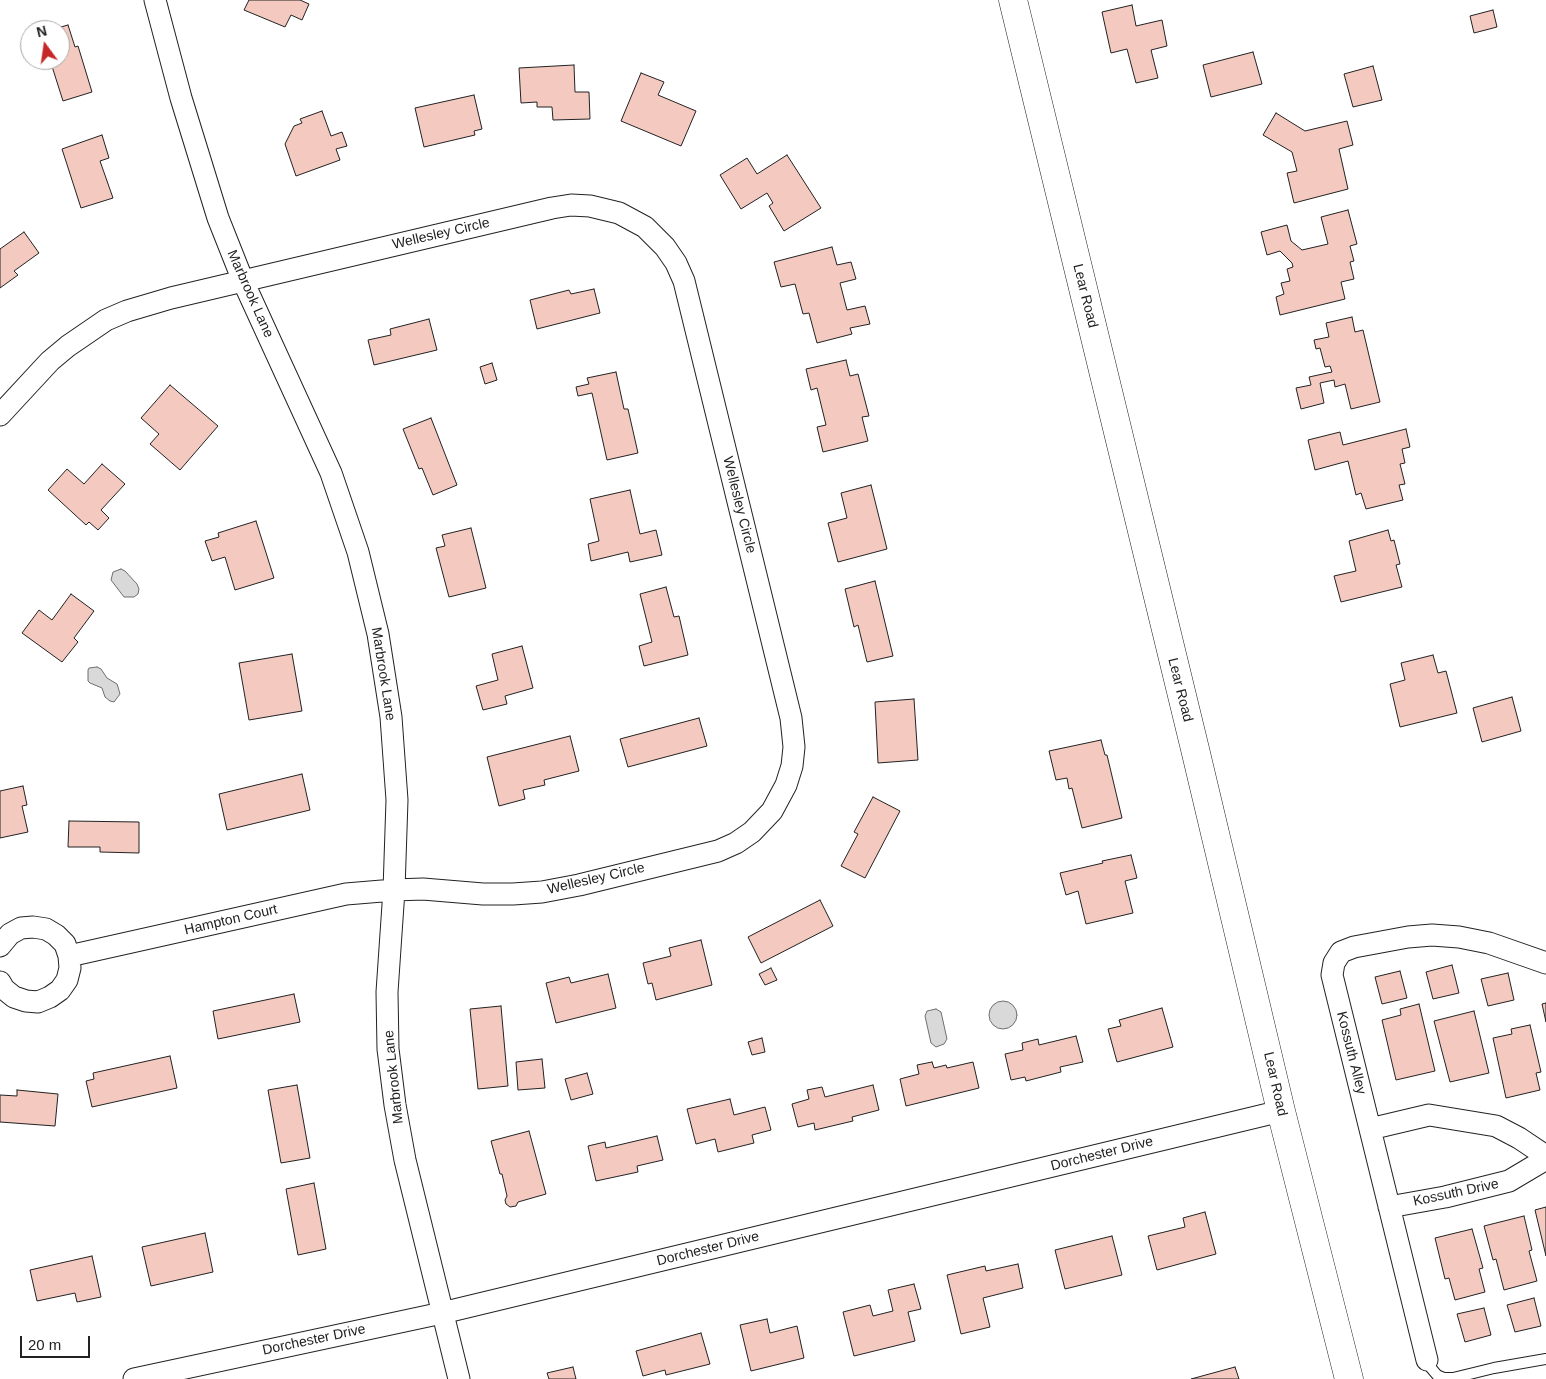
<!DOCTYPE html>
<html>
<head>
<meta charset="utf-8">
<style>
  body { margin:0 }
  #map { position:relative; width:1546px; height:1379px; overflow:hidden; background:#fff; font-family:Arial,sans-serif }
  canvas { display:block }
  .north { position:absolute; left:20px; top:20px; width:50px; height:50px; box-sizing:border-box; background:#fff; border:1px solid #a7a7a7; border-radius:50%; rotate:346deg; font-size:14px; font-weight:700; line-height:20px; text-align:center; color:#222 }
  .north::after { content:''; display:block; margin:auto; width:18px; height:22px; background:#c62828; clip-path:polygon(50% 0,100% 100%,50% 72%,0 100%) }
  .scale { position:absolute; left:20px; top:1336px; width:70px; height:22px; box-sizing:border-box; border:2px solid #222; border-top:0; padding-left:6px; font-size:15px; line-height:18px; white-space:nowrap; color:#222; -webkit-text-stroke:4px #fff; paint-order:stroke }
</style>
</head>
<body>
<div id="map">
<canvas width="1546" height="1379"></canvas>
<div class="north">N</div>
<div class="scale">20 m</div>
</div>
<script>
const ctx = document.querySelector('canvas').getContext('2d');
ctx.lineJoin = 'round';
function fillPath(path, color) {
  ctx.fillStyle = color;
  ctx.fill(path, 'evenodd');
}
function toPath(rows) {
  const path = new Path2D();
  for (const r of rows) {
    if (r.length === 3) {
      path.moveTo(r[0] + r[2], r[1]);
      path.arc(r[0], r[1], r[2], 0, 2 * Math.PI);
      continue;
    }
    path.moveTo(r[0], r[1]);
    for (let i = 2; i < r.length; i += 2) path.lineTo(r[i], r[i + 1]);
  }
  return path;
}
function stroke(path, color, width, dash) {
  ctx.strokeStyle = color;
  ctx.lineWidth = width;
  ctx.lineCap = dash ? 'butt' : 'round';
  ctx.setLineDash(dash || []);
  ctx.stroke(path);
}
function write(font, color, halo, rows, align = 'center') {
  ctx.font = font + ' Arial,sans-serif';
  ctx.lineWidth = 4;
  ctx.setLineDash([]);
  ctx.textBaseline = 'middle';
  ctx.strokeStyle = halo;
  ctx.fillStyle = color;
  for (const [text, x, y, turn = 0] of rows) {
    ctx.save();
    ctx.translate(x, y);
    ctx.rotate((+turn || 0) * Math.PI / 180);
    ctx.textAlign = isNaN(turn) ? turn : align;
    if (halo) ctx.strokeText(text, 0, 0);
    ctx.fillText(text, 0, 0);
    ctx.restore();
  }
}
const water = toPath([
  [121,569,125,571,137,584,139,589,138,594,134,597,124,597,111,580,113,572,121,569],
  [97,667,101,669,107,678,117,684,118,687,120,694,114,702,110,701,105,697,102,688,90,683,88,681,88,670,89,668,97,667],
  [1003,1015,14],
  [936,1009,941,1012,947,1039,944,1044,936,1047,931,1043,925,1016,927,1011,936,1009]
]);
const building = toPath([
  [249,0,300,0,309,4,302,20,291,15,285,27,244,10,249,0],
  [1132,5,1136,26,1162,20,1167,46,1151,50,1158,78,1136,83,1127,49,1111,53,1102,12,1132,5],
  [1493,10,1497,27,1474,33,1470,16,1493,10],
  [68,25,75,47,78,46,92,92,63,101,50,60,60,60,60,30,50,30,68,25],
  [1253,52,1262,84,1211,97,1203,65,1253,52],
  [574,65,575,92,589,92,590,119,553,120,552,107,537,107,537,102,521,103,519,68,574,65],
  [1373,66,1382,100,1353,107,1344,74,1373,66],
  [641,73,664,82,658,95,696,111,681,146,621,121,641,73],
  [474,95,482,129,474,131,475,135,424,147,415,108,474,95],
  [322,111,331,136,342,132,347,146,336,149,340,160,296,176,285,144,294,126,302,123,300,119,322,111],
  [1276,113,1305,131,1347,121,1353,145,1339,149,1348,189,1294,203,1287,173,1297,171,1292,152,1263,135,1276,113],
  [102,135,109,158,100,161,113,198,81,208,62,149,102,135],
  [787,155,821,208,784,231,769,206,773,203,767,193,741,209,720,175,747,158,757,174,787,155],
  [1348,210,1357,244,1350,246,1354,261,1350,262,1354,279,1341,282,1345,299,1280,315,1276,297,1284,294,1281,283,1290,281,1287,269,1293,267,1292,263,1280,251,1267,255,1261,232,1287,225,1291,241,1302,250,1328,244,1321,217,1348,210],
  [24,232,39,253,14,271,18,275,0,288,0,249,24,232],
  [832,247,837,265,851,262,856,279,840,283,847,310,865,306,870,324,850,328,852,334,817,343,809,313,803,314,795,284,781,287,774,262,832,247],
  [594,289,600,313,537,329,530,300,569,290,571,294,594,289],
  [1352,317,1355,332,1363,330,1380,402,1351,409,1345,384,1335,387,1334,380,1320,383,1324,403,1301,409,1296,388,1311,385,1309,377,1332,372,1330,366,1325,367,1320,348,1316,349,1314,340,1329,337,1326,323,1352,317],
  [429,319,437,350,374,365,368,340,391,335,390,329,429,319],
  [846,360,850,376,858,374,869,416,862,417,868,441,823,452,817,427,826,425,817,388,811,390,806,369,846,360],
  [492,363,497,380,485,384,480,367,492,363],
  [616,372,624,409,628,409,638,453,607,460,592,393,578,396,576,387,589,384,587,378,616,372],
  [170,385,218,426,180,470,150,444,159,434,141,418,170,385],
  [431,418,457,485,433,495,422,468,419,469,403,429,431,418],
  [1406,429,1410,447,1402,449,1405,463,1400,464,1405,484,1399,485,1403,500,1366,509,1361,493,1356,495,1348,461,1315,470,1308,440,1340,432,1343,445,1406,429],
  [102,464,125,484,101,510,109,518,98,530,89,522,86,525,48,490,67,469,84,484,102,464],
  [871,485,887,549,838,562,828,523,847,518,841,493,871,485],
  [630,490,640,534,656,530,662,555,630,562,628,552,591,561,588,544,599,541,590,499,630,490],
  [256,521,274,578,235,590,225,557,212,561,205,541,219,537,218,533,256,521],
  [471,528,486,588,449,597,436,548,445,546,442,535,471,528],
  [1388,530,1391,541,1394,540,1400,564,1396,565,1402,587,1341,602,1334,576,1356,571,1349,541,1388,530],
  [875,581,893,656,867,662,858,625,854,627,845,589,875,581],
  [666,587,674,617,679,616,688,655,644,666,639,646,652,642,640,594,666,587],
  [71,594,94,611,74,638,78,642,62,662,22,633,39,610,52,620,71,594],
  [522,646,533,688,505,696,507,704,483,710,476,686,498,680,492,654,522,646],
  [292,654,302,711,249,720,239,663,292,654],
  [1433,655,1438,673,1446,671,1457,713,1400,727,1390,684,1405,680,1401,663,1433,655],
  [1512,697,1521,731,1482,742,1473,708,1512,697],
  [914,699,918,760,878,763,875,702,914,699],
  [699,718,707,746,628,767,620,739,699,718],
  [570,736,579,771,544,780,545,785,523,790,525,799,499,806,487,757,570,736],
  [1101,740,1105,755,1107,755,1122,818,1082,828,1072,788,1069,789,1067,778,1056,780,1049,751,1101,740],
  [302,774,310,810,227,830,219,794,302,774],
  [23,786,27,805,22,806,28,832,0,838,0,791,23,786],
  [873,797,900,811,865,878,841,866,858,834,854,832,873,797],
  [69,821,139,822,139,853,100,852,100,847,68,847,69,821],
  [1131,855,1137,878,1125,881,1133,913,1086,924,1078,891,1066,895,1060,873,1103,863,1102,861,1131,855],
  [820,900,833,926,761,963,748,937,820,900],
  [701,940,712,985,656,1000,652,983,648,984,643,963,671,956,669,948,701,940],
  [1452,965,1459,993,1433,999,1426,972,1452,965],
  [771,968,777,980,765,985,759,974,771,968],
  [1400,971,1407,998,1382,1004,1375,977,1400,971],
  [1508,973,1514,1000,1488,1006,1481,979,1508,973],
  [608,974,616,1008,556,1023,546,983,569,977,571,983,608,974],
  [294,994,300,1022,218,1039,213,1011,294,994],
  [1546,1003,1546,1022,1542,1004,1546,1003],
  [1419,1004,1435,1071,1396,1080,1382,1020,1401,1015,1400,1009,1419,1004],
  [501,1006,508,1086,478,1089,470,1009,501,1006],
  [1162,1008,1173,1047,1117,1062,1108,1029,1121,1026,1119,1020,1162,1008],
  [1474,1011,1489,1073,1450,1082,1434,1021,1474,1011],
  [1530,1025,1541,1072,1536,1073,1540,1090,1506,1098,1493,1038,1512,1034,1511,1029,1530,1025],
  [1076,1036,1083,1062,1060,1067,1061,1072,1026,1081,1025,1077,1011,1080,1005,1054,1023,1050,1022,1043,1038,1039,1039,1045,1076,1036],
  [762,1038,765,1052,752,1055,748,1042,762,1038],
  [170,1056,177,1088,92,1107,86,1081,94,1079,93,1073,170,1056],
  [542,1059,545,1088,518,1090,516,1062,542,1059],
  [932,1062,934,1068,946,1065,947,1068,973,1062,979,1088,906,1106,900,1079,919,1074,917,1065,932,1062],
  [587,1073,593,1094,571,1100,565,1079,587,1073],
  [297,1085,310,1158,281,1163,268,1090,297,1085],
  [873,1085,879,1110,852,1117,853,1121,815,1130,814,1123,798,1127,792,1104,809,1099,807,1090,822,1087,825,1097,873,1085],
  [17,1090,58,1094,55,1126,0,1122,0,1095,17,1096,17,1090],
  [730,1099,734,1115,765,1107,771,1130,752,1135,754,1143,718,1152,715,1139,696,1144,687,1109,730,1099],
  [529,1131,546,1194,518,1202,516,1206,510,1207,506,1204,505,1200,507,1196,502,1174,500,1174,491,1141,529,1131],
  [657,1136,663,1160,637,1166,638,1172,596,1181,588,1146,605,1142,606,1148,657,1136],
  [314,1183,326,1249,298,1255,286,1189,314,1183],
  [1546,1207,1546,1256,1535,1210,1546,1207],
  [1205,1212,1216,1254,1157,1270,1148,1236,1185,1227,1183,1218,1205,1212],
  [1524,1216,1532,1250,1529,1251,1537,1281,1504,1290,1496,1259,1493,1260,1484,1226,1524,1216],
  [1472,1229,1483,1268,1479,1269,1485,1292,1455,1300,1449,1278,1445,1279,1435,1238,1472,1229],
  [205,1233,213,1272,151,1286,142,1247,205,1233],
  [1112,1236,1122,1275,1065,1289,1055,1250,1112,1236],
  [92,1256,101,1297,77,1302,75,1293,37,1301,30,1270,92,1256],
  [1018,1264,1023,1288,983,1298,990,1327,961,1334,947,1275,985,1266,986,1271,1018,1264],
  [914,1284,921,1309,908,1312,915,1341,854,1356,843,1312,870,1305,873,1316,893,1311,888,1290,914,1284],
  [1534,1298,1541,1326,1515,1332,1507,1305,1534,1298],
  [1484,1308,1491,1335,1465,1342,1457,1314,1484,1308],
  [767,1319,770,1333,797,1326,804,1358,751,1371,740,1325,767,1319],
  [701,1333,710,1364,666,1375,665,1370,643,1376,636,1351,701,1333],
  [573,1367,576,1379,549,1379,547,1373,573,1367],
  [1235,1367,1239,1379,1191,1379,1235,1367]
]);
const lane = toPath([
  [1427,1360,1431,1368,1437,1375,1444,1378,1453,1378,1494,1368,1546,1359]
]);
const street = toPath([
  [155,0,181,98,218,218,243,281,331,473,358,552,378,634,391,717,397,800,394,890,387,992,388,1049,395,1105,405,1160,459,1379],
  [0,415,50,361,68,346,106,320,127,311,171,298,552,208,571,205,590,206,619,213,645,227,665,247,676,263,684,281,791,718,794,747,792,766,786,785,772,811,752,832,736,843,718,851,579,885,542,892,513,894,483,894,423,889,394,890,346,894,69,956],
  [0,946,10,934,21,928,33,927,46,929,56,935,65,944,69,956,70,968,67,980,60,990,50,997,38,1002,26,1001,14,997,4,989,0,982],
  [1370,1129,1429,1115,1496,1126,1519,1138,1546,1156],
  [1389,1207,1445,1197,1509,1181,1546,1159],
  [1427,1360,1332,975,1334,963,1341,952,1354,947,1408,937,1432,935,1459,937,1489,943,1546,963],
  [134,1379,442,1313,1281,1111]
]);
const secondary = toPath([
  [1013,0,1195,749,1281,1111,1349,1379]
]);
const streetNames = [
  ["Wellesley Circle",441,234,-13],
  ["Marbrook Lane",250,294,66],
  ["Lear Road",1085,296,76],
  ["Wellesley Circle",739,505,76],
  ["Marbrook Lane",383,674,81],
  ["Lear Road",1180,690,76],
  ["Wellesley Circle",596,879,-13],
  ["Hampton Court",231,920,-13],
  ["Kossuth Alley",1351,1053,76],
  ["Marbrook Lane",394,1077,-96],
  ["Lear Road",1275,1084,77],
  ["Dorchester Drive",1102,1154,-14],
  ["Kossuth Drive",1456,1193,-12],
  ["Dorchester Drive",708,1249,-14],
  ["Dorchester Drive",314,1340,-12]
];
fillPath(water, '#d9d9d9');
stroke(water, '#6f6f6f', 1);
fillPath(building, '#f3c9c0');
stroke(building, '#222', 1);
stroke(lane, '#222', 12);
stroke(street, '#222', 23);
stroke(secondary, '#222', 29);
stroke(lane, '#fff', 10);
stroke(street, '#fff', 21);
stroke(secondary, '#fff', 28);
write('14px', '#222', '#fff', streetNames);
</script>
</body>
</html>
